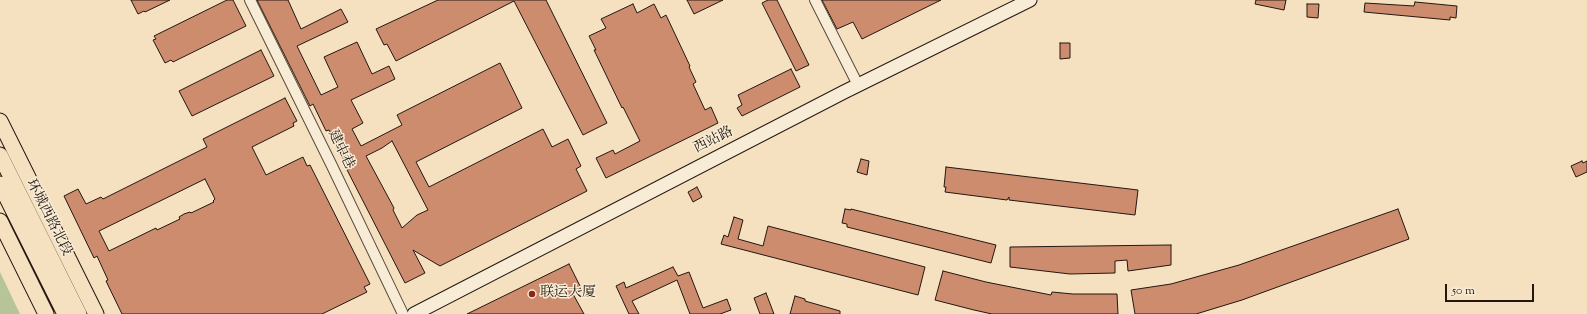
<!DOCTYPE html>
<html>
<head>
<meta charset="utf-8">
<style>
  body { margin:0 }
  #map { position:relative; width:1587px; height:314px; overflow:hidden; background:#f5e1c0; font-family:"Sorts Mill Goudy",serif }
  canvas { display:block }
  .scale { position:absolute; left:1445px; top:284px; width:89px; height:18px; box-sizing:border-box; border:2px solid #231710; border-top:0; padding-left:5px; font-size:12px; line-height:14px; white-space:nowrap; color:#231710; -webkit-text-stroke:3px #f8ecd6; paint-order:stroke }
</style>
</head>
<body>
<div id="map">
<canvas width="1587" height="314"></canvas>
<div class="scale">50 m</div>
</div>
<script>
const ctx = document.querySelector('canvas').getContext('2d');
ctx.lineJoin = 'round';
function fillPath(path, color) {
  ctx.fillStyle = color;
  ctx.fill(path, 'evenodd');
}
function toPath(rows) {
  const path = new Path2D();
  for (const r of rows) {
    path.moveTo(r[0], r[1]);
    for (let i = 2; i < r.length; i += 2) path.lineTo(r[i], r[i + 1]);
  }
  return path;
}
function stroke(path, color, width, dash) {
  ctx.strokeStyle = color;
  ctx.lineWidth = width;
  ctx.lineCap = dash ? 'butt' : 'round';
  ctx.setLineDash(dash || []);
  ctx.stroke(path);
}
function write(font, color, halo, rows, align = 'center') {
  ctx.font = font + ' "Sorts Mill Goudy","Noto Serif SC",serif';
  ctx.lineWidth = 3;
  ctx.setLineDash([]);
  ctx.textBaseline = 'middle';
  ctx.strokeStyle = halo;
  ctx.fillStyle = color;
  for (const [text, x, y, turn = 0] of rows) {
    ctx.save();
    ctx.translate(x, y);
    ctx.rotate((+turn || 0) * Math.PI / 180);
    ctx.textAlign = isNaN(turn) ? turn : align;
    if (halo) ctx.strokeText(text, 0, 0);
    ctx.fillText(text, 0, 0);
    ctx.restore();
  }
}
const green = toPath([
  [0,272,20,314,0,314]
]);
const building = toPath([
  [131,0,170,0,145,12,144,11,138,14,131,0],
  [227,0,233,0,246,26,173,62,171,60,165,63,153,40,156,39,154,36,227,0],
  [257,0,288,0,301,29,341,9,348,22,297,46,321,95,338,87,324,57,357,42,372,74,389,66,395,79,351,100,363,123,352,129,361,146,402,125,397,115,500,63,522,108,416,162,429,187,543,129,552,147,568,139,581,166,576,169,587,191,440,266,413,250,425,273,405,283,343,162,344,160,329,130,326,131,313,104,310,106,257,0],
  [392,141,428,210,417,215,402,228,393,210,394,208,366,156,382,148,392,141],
  [438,0,546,0,607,123,583,135,514,1,396,61,387,44,384,45,376,29,438,0],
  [687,0,723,0,694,14,687,0],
  [768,0,777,0,809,65,796,71,762,3,768,0],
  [822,0,941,0,862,39,853,22,837,29,822,0],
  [1256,0,1286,0,1284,10,1255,4,1256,0],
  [1415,2,1457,6,1456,18,1450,17,1450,20,1364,12,1365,3,1414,6,1415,2],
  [633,4,637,13,654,4,661,18,666,15,690,66,689,67,696,82,693,84,705,110,711,107,718,123,606,178,596,158,613,150,615,154,640,141,623,107,622,108,594,50,596,50,589,36,606,28,601,19,633,4],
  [1307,4,1319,4,1318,18,1307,17,1307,4],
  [1060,43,1070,43,1070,58,1060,59,1060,43],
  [261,50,274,76,192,116,179,91,261,50],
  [791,69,800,87,742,116,737,108,742,105,738,95,791,69],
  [285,98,297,121,293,123,294,126,252,147,266,175,303,157,307,166,310,165,370,284,364,287,367,292,322,314,122,314,106,281,108,280,97,256,94,258,64,196,78,189,86,204,101,197,103,199,207,147,203,139,285,98],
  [205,179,215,199,213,201,214,202,191,213,190,212,184,214,179,217,180,219,157,230,156,228,109,251,99,231,205,179],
  [861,159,869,161,867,175,857,172,861,159],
  [1582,161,1583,163,1587,161,1587,172,1576,177,1571,166,1582,161],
  [946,167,1138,190,1135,215,1009,200,1009,197,1007,200,945,192,946,187,944,187,946,167],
  [697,187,702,197,693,202,688,192,697,187],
  [845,209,851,210,851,209,996,245,991,263,847,227,847,224,842,223,845,209],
  [1398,209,1409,239,1242,300,1196,314,1135,314,1131,290,1171,284,1239,265,1398,209],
  [734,217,743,220,738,239,763,246,768,226,925,267,918,295,721,244,724,235,728,237,734,217],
  [1171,245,1171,265,1128,271,1127,260,1115,261,1115,273,1070,274,1010,267,1010,247,1171,245],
  [569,264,582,290,573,294,584,314,467,314,569,264],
  [673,267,678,276,689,272,703,308,727,299,731,310,720,314,690,314,677,280,632,301,639,314,629,314,616,286,624,282,626,288,673,267],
  [943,271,986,282,1051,295,1052,292,1073,294,1117,294,1118,314,992,314,974,310,935,300,943,271],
  [766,293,774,314,760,314,754,298,766,293],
  [795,296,805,299,805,301,840,311,840,314,790,314,795,296]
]);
const street = toPath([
  [250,0,332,166,403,314],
  [815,0,858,85]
]);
const secondary = toPath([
  [414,314,844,92,1030,0]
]);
const primary = toPath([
  [0,121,96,314],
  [0,155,79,314],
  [0,184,65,314],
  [0,221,46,314]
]);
const markers = [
  [532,294,4,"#8f2418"]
];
const streetNames = [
  ["西站路",714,141,-27],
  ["建中巷",340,150,64],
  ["环城西路北段",48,218,63]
];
const poiNames = [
  ["联运大厦",540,294]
];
fillPath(green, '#b6c497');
fillPath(building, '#ce8c6f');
stroke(building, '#231710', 1);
stroke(street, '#584a3c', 12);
stroke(secondary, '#231710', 15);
stroke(primary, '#231710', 17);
stroke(street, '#f8ecd6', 10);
stroke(secondary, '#f8ecd6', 13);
stroke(primary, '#f5e1c0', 15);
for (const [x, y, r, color] of markers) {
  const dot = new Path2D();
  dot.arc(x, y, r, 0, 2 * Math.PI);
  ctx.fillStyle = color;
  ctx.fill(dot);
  stroke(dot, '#f8ecd6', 1.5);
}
write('14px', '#231710', '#f8ecd6', streetNames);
write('14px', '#231710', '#f8ecd6', poiNames, 'left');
</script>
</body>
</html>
